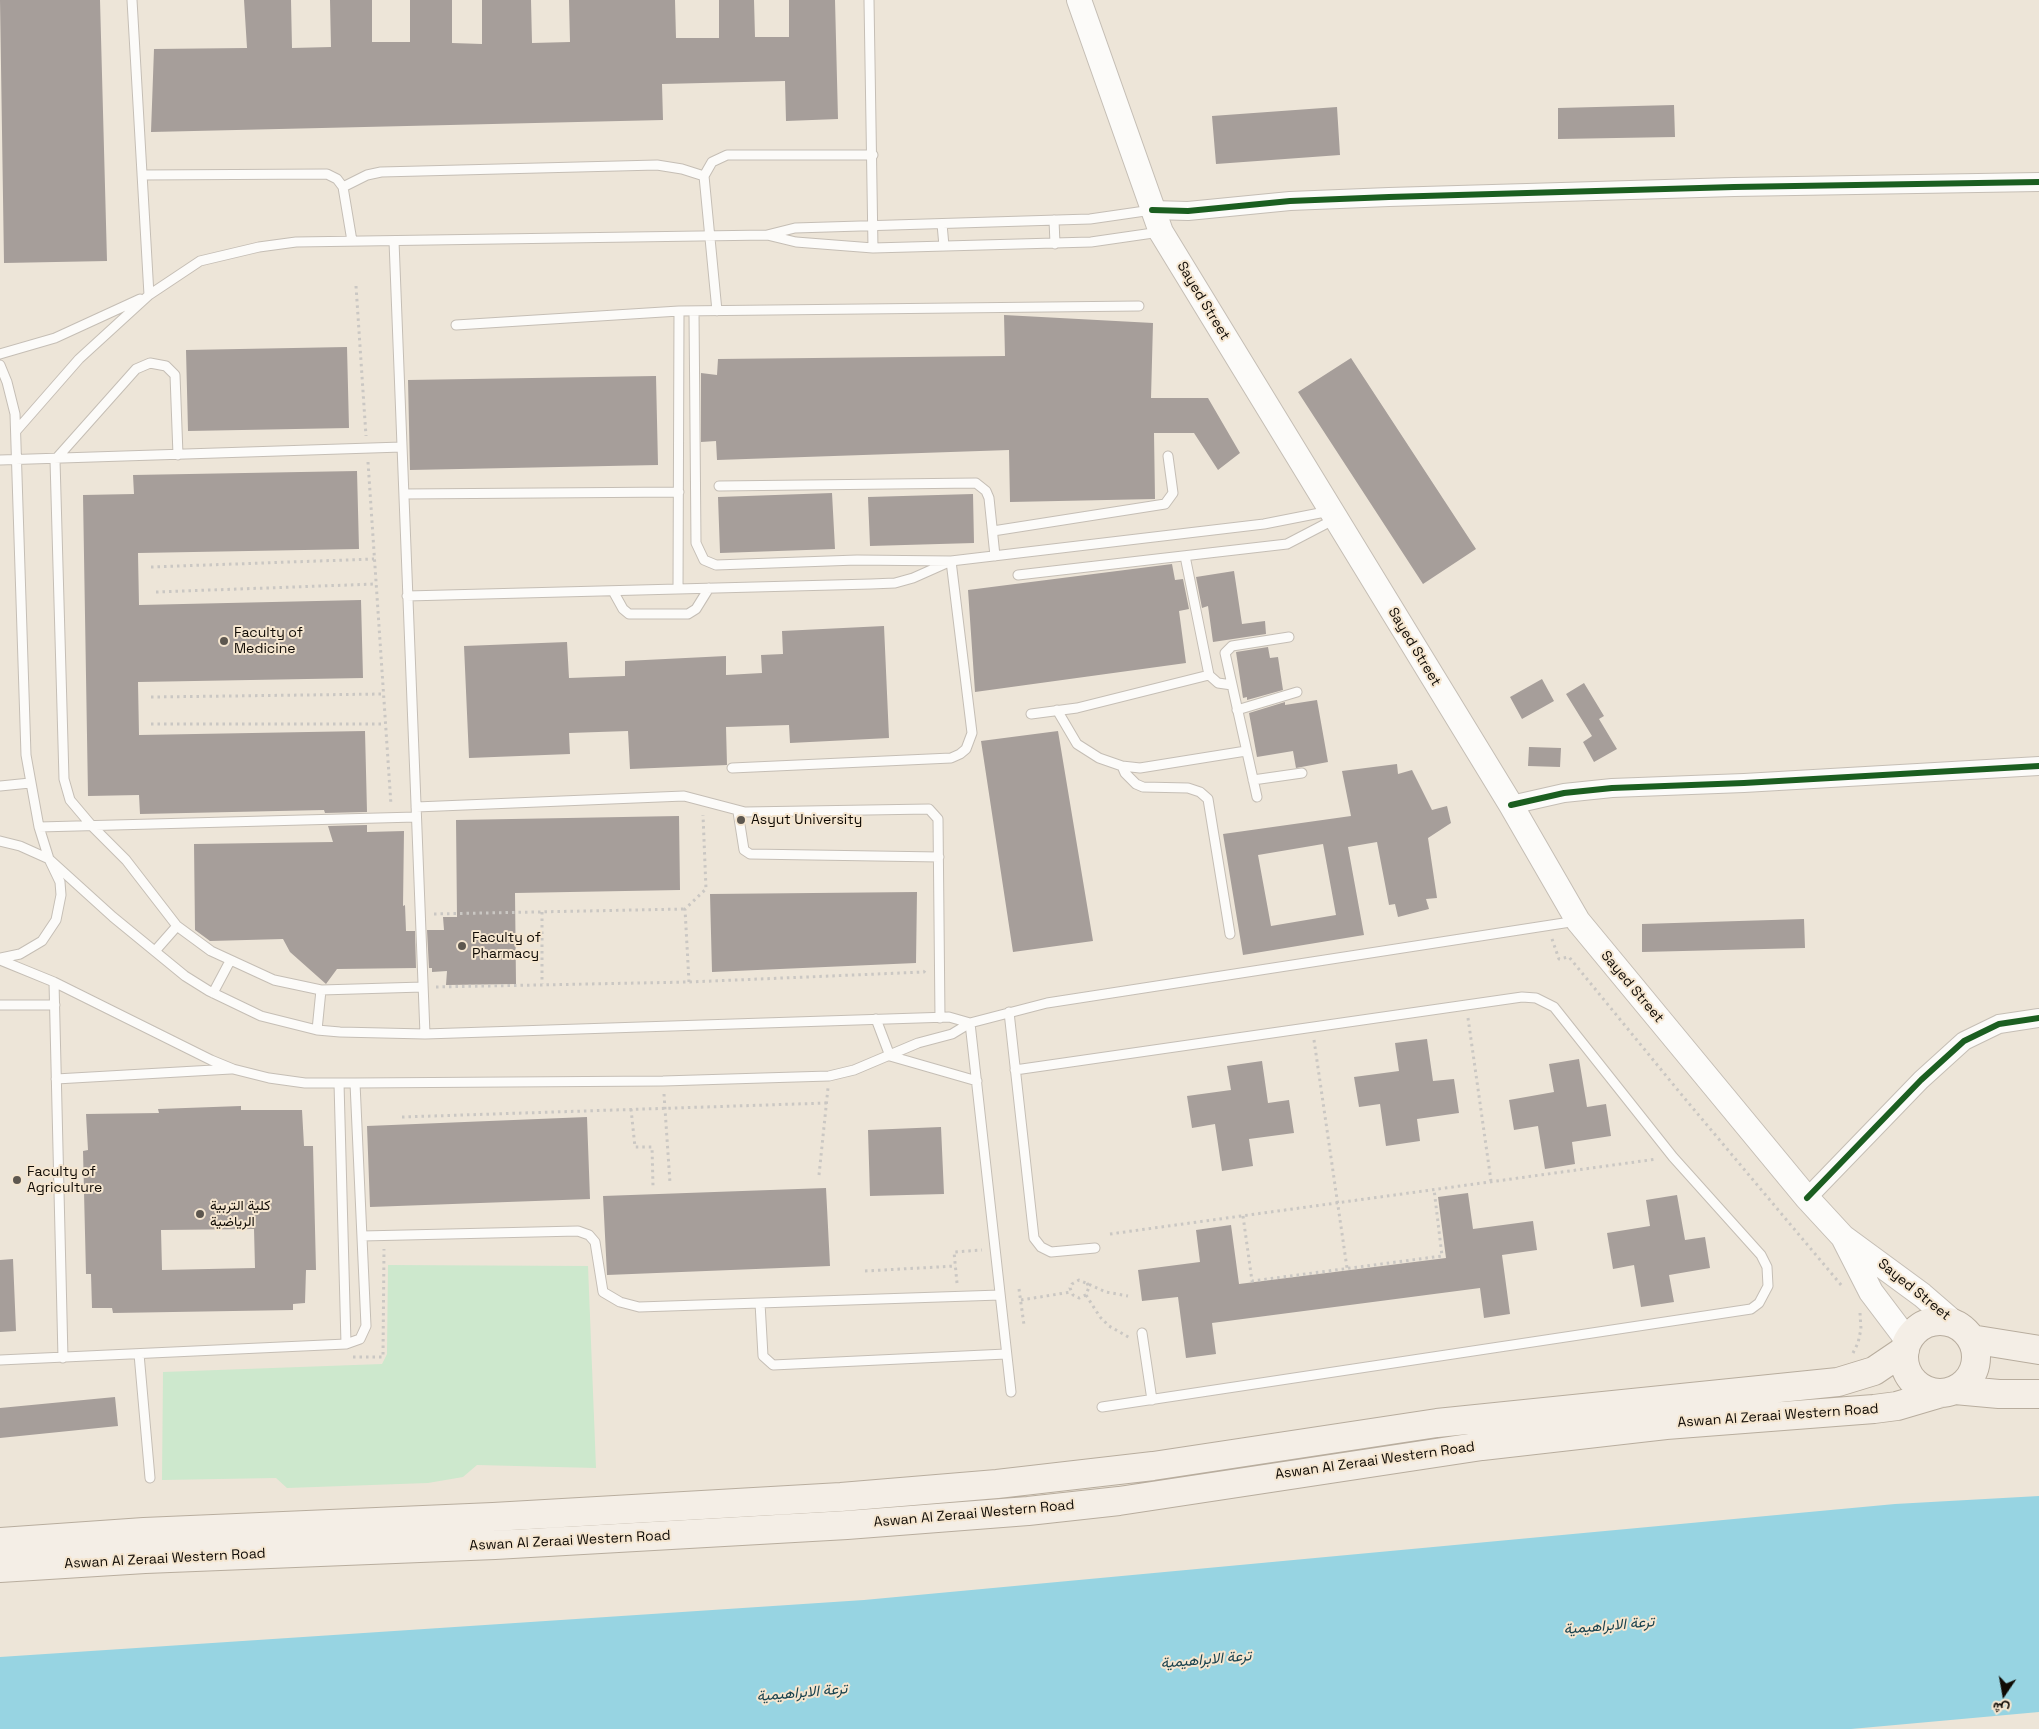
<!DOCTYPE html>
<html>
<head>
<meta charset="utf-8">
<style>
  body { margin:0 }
  #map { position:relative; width:2039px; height:1729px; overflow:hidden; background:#ede5d8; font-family:"Space Grotesk",Vazirmatn,sans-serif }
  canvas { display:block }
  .north { position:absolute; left:1979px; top:1669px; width:50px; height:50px; -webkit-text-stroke:4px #f5e6d0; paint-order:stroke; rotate:192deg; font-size:14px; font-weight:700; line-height:20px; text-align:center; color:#100b05 }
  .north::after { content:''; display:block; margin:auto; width:18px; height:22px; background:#100b05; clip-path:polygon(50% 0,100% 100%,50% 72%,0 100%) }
</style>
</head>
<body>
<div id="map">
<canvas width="2039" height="1729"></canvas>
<div class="north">ش</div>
</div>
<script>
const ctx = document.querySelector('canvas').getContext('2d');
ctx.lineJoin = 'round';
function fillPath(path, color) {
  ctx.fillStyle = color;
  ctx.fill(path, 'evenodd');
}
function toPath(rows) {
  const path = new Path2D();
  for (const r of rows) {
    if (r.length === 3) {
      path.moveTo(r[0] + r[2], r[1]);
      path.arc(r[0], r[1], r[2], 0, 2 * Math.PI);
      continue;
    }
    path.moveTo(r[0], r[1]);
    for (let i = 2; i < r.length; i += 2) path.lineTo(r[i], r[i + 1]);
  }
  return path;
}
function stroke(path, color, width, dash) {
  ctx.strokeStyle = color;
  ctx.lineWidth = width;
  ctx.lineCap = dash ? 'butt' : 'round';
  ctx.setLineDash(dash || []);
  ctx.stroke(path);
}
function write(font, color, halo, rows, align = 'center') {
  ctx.font = font + ' "Space Grotesk",Vazirmatn,sans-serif';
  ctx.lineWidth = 4;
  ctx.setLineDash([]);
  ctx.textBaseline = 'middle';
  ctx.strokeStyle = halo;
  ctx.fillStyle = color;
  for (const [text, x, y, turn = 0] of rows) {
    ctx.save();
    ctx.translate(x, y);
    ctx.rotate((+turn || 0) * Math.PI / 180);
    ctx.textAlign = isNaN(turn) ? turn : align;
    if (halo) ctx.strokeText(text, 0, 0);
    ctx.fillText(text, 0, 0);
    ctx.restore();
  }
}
const green = toPath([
  [388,1265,588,1266,596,1468,477,1465,463,1477,428,1483,287,1488,276,1478,162,1480,163,1372,382,1364,387,1354]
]);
const water = toPath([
  [2039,1496,2039,1712,1851,1729,0,1729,0,1657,864,1600,1895,1504]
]);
const building = toPath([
  [0,0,100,0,107,261,4,263],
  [244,0,291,0,292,48,331,47,330,0,372,0,372,42,410,42,410,0,452,0,452,43,482,44,482,0,531,0,532,43,570,42,569,0,675,0,676,38,719,38,719,0,754,0,755,37,789,37,789,0,835,0,838,119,786,121,785,81,662,84,663,120,151,132,154,49,247,48],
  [1674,105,1675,137,1558,139,1558,108],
  [1337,107,1340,155,1216,164,1212,116],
  [1004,315,1153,323,1151,398,1208,398,1240,453,1218,470,1194,433,1154,433,1155,499,1010,502,1009,450,717,460,716,441,701,442,701,373,717,375,718,359,1005,356],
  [347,347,349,428,188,431,186,350],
  [1351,358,1476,549,1423,584,1298,392],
  [656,376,658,465,410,470,408,380],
  [357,471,359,549,138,553,139,605,361,600,363,678,138,682,139,735,365,731,367,812,325,813,324,810,140,814,139,795,88,796,83,495,134,494,133,475],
  [832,493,835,549,720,553,718,497],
  [973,494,974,543,870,546,868,497],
  [1172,564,1175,580,1183,579,1189,609,1179,611,1186,663,975,692,968,590],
  [1234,571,1242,624,1265,621,1266,634,1213,642,1208,606,1202,608,1196,577],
  [884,626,889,738,790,743,789,725,726,727,727,765,630,769,628,731,569,733,570,754,469,758,464,646,567,642,569,678,625,676,625,661,726,656,726,675,762,673,761,655,783,654,782,631],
  [1268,647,1270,658,1278,657,1283,690,1247,700,1247,697,1243,698,1236,652],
  [1542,679,1554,701,1522,719,1510,697],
  [1584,683,1604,716,1599,719,1617,749,1594,762,1583,742,1592,736,1566,694],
  [1317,700,1328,762,1296,768,1293,751,1257,757,1249,713,1285,702,1285,705],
  [1058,731,1093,941,1013,952,981,741],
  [1529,747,1561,748,1560,767,1528,766],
  [1397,764,1398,774,1412,770,1432,810,1447,806,1451,823,1428,838,1437,898,1426,899,1429,909,1398,917,1395,904,1389,905,1377,842,1348,847,1364,935,1243,955,1223,834,1351,816,1342,771],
  [1323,844,1336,915,1271,926,1258,855],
  [679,816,680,890,515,893,516,984,446,985,447,971,432,972,432,968,429,968,427,930,444,930,443,917,457,917,456,820],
  [367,825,367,832,404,831,403,906,405,905,406,931,415,931,416,968,337,969,326,984,290,952,283,939,210,941,195,930,194,844,333,842,328,826],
  [917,892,916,963,712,972,710,894],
  [1804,919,1805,948,1642,952,1642,924],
  [1427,1039,1433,1081,1454,1079,1459,1113,1417,1119,1420,1141,1386,1146,1380,1104,1359,1107,1354,1077,1399,1071,1395,1043],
  [1579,1059,1587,1107,1606,1104,1611,1136,1572,1142,1575,1164,1545,1169,1538,1126,1514,1130,1509,1100,1554,1092,1549,1064],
  [1262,1061,1268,1103,1289,1100,1294,1133,1249,1139,1253,1166,1222,1171,1215,1124,1192,1128,1187,1096,1231,1090,1227,1066],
  [241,1106,241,1110,302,1110,304,1146,313,1146,316,1270,306,1270,305,1303,293,1304,293,1310,113,1313,112,1308,92,1308,91,1274,86,1274,83,1151,88,1150,86,1114,159,1113,158,1109],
  [254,1229,255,1268,162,1270,161,1230],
  [587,1117,590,1199,370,1207,367,1126],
  [941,1127,944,1194,870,1196,868,1130],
  [826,1188,830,1266,607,1275,603,1196],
  [1468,1193,1473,1229,1533,1221,1537,1250,1502,1255,1510,1314,1484,1318,1480,1288,1212,1323,1216,1354,1186,1358,1178,1297,1142,1301,1138,1270,1200,1262,1196,1230,1231,1225,1239,1284,1446,1258,1438,1197],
  [1677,1195,1685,1240,1705,1237,1710,1268,1669,1275,1674,1302,1641,1307,1634,1265,1613,1269,1607,1233,1650,1226,1646,1200],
  [13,1259,16,1331,0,1332,0,1260],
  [115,1397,118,1426,0,1438,0,1408]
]);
const path = toPath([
  [356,286,366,436],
  [368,462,391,805],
  [151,567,374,559],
  [156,592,376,584],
  [151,697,383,694],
  [151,724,385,724],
  [542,912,542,984],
  [434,914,685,909],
  [1552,939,1559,959,1569,957,1681,1094,1842,1286],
  [689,982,685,909,706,889,703,815],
  [436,987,689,982,924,972,926,969],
  [1468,1018,1491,1181],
  [1314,1040,1347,1268],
  [664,1094,670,1183],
  [631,1109,635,1147,652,1147,653,1186],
  [402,1117,827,1103],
  [819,1175,828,1088],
  [1243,1216,1252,1281,1442,1256,1434,1189],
  [1110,1234,1657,1159],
  [865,1271,956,1266],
  [957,1283,954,1252,982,1250],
  [1087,1283,1089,1287,1086,1295,1079,1298,1073,1295,1070,1288,1072,1284,1079,1280,1106,1292,1128,1296],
  [1019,1289,1024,1325],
  [1086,1295,1100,1317,1109,1326,1130,1338],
  [1021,1300,1071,1292],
  [1853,1353,1858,1343,1861,1329,1860,1313],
  [353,1357,383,1357,384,1249]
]);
const service = toPath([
  [132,0,149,295],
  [869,0,873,248],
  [142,175,327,174,337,179,343,187,352,241],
  [343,187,367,175,381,172,657,165,682,169,704,176],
  [1054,220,1055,244],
  [942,224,944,246],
  [767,235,796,242,873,248,1091,242,1160,232],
  [394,241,425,1034],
  [694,311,696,543,704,560,716,565,857,560,951,561,1264,524,1330,511],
  [717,311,704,176,712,162,727,155,873,155],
  [456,325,679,311,1139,306],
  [0,354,55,338,140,299],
  [0,365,7,382,15,414,26,755,39,827,49,859,60,882,61,895,56,920,42,941,20,954,0,958],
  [16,431,79,359,149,295,200,261,259,247,296,242,767,235,795,228,1090,219,1152,210],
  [178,455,175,375,166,366,150,363,136,369,55,460,64,779,70,800,92,826,126,860,177,926,211,951,274,980,321,990,423,987],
  [0,460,402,447],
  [719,486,976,483,986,491,989,498,995,556],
  [404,494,679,492],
  [993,531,1165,504,1173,493,1168,456],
  [1185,556,1209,675,1218,683,1232,685],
  [1018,575,1287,544,1335,519],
  [678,589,679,311],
  [613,591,623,609,629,614,688,614,696,609,709,588],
  [407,596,871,584,895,583,913,578,949,562],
  [1057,710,1077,744,1099,758,1122,766,1140,768,1246,751],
  [1237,710,1297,692],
  [1031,714,1077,708,1209,675],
  [1122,766,1125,773,1136,784,1143,787,1188,788,1200,792,1208,799,1230,934],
  [732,768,951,758,960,754,966,749,972,733,951,561],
  [1253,780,1302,773],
  [0,786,30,783],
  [1257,797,1225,653,1232,646,1289,637],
  [416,807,684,796,745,812,929,809,938,819,940,1018],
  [738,812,744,850,750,854,939,857],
  [39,827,416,817],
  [0,841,20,846,49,859,113,917,185,976,209,991,261,1016,317,1030,340,1032,425,1034,949,1017,970,1023],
  [155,951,177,926],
  [0,960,54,982,211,1060,233,1069,269,1078,305,1083,355,1083,663,1081,829,1076,854,1070,918,1043,952,1034,970,1023,1047,1003,1577,921],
  [54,982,63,1358],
  [213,993,230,961],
  [0,1005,55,1005],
  [1009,1012,1034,1238,1041,1247,1051,1252,1095,1248],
  [876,1019,890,1056,977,1081],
  [970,1023,1011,1392],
  [317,1030,321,990],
  [1015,1070,1522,997,1536,998,1554,1007,1673,1157,1761,1255,1767,1267,1768,1286,1759,1303,1751,1309,1102,1407],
  [56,1079,231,1069],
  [339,1083,346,1344],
  [362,1236,578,1231,589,1235,595,1242,603,1292,620,1302,639,1307,1000,1295],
  [760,1303,763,1356,773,1365,1006,1354],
  [1142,1333,1152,1400],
  [139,1354,150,1478],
  [0,1360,346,1344,360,1339,366,1326,355,1083]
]);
const minor = toPath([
  [1152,210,1188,211,1290,201,1389,197,1734,187,2039,182],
  [1511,805,1564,793,1612,788,1744,783,2039,766],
  [1807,1198,1921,1080,1964,1041,1999,1024,2039,1018]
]);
const secondary = toPath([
  [1079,0,1161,232,1511,805,1578,921,1807,1198,1843,1237,1922,1295,1959,1327],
  [1844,1239,1871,1292,1908,1341]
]);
const primary = toPath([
  [1940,1357,36],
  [1971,1339,2039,1350],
  [1955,1390,1999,1394,2039,1394],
  [0,1542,144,1532,493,1517,841,1497,997,1484,1153,1466,1437,1423,1838,1382,1874,1371,1905,1350],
  [0,1568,145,1559,495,1545,847,1525,1028,1511,1119,1501,1482,1446,1666,1425,1874,1409,1897,1406,1941,1393]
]);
const cycleway = toPath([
  [1152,210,1188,211,1290,201,1389,197,1734,187,2039,182],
  [1511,805,1564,793,1612,788,1744,783,2039,766],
  [1807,1198,1921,1080,1964,1041,1999,1024,2039,1018]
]);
const markers = [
  [224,641,5,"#5d574f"],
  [741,820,5,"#5d574f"],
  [462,946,5,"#5d574f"],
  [17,1180,5,"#5d574f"],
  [200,1214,5,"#5d574f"]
];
const streetNames = [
  ["Sayed Street",1203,301,59],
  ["Sayed Street",1414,647,59],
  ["Sayed Street",1632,987,50],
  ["Sayed Street",1914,1290,39],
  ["Aswan Al Zeraai Western Road",1778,1416,-4],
  ["Aswan Al Zeraai Western Road",1375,1461,-8],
  ["Aswan Al Zeraai Western Road",974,1514,-5],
  ["Aswan Al Zeraai Western Road",570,1541,-3],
  ["Aswan Al Zeraai Western Road",165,1559,-3]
];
const poiNames = [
  ["Faculty of",234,633],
  ["Medicine",234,649],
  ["Asyut University",751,820],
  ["Faculty of",472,938],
  ["Pharmacy",472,954],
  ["Faculty of",27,1172],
  ["Agriculture",27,1188],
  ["كلية التربية",210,1206],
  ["الرياضية",210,1222]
];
const waterNames = [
  ["ترعة الابراهيمية",1609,1626,-5],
  ["ترعة الابراهيمية",1206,1660,-5],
  ["ترعة الابراهيمية",802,1693,-5]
];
fillPath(green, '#cde8cd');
fillPath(water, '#97d4e2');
fillPath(building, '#a69e9a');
stroke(service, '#c5beb5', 11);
stroke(minor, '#c5beb5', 20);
stroke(secondary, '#c5beb5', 26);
stroke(primary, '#b8ad9e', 30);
stroke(path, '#cac7c3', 3, [2.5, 4]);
stroke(service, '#fcfbf9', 9);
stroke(minor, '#fcfbf9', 18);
stroke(secondary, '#fcfbf9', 24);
stroke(primary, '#f4eee6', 28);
stroke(cycleway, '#1b5e20', 6);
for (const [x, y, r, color] of markers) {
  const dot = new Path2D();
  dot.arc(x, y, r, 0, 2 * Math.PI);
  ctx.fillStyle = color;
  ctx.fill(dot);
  stroke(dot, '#f5e6d0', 2);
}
write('14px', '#100b05', '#f5e6d0', streetNames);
write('14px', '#100b05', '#f5e6d0', poiNames, 'left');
write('italic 15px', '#18414d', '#f5e6d0', waterNames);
</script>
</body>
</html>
